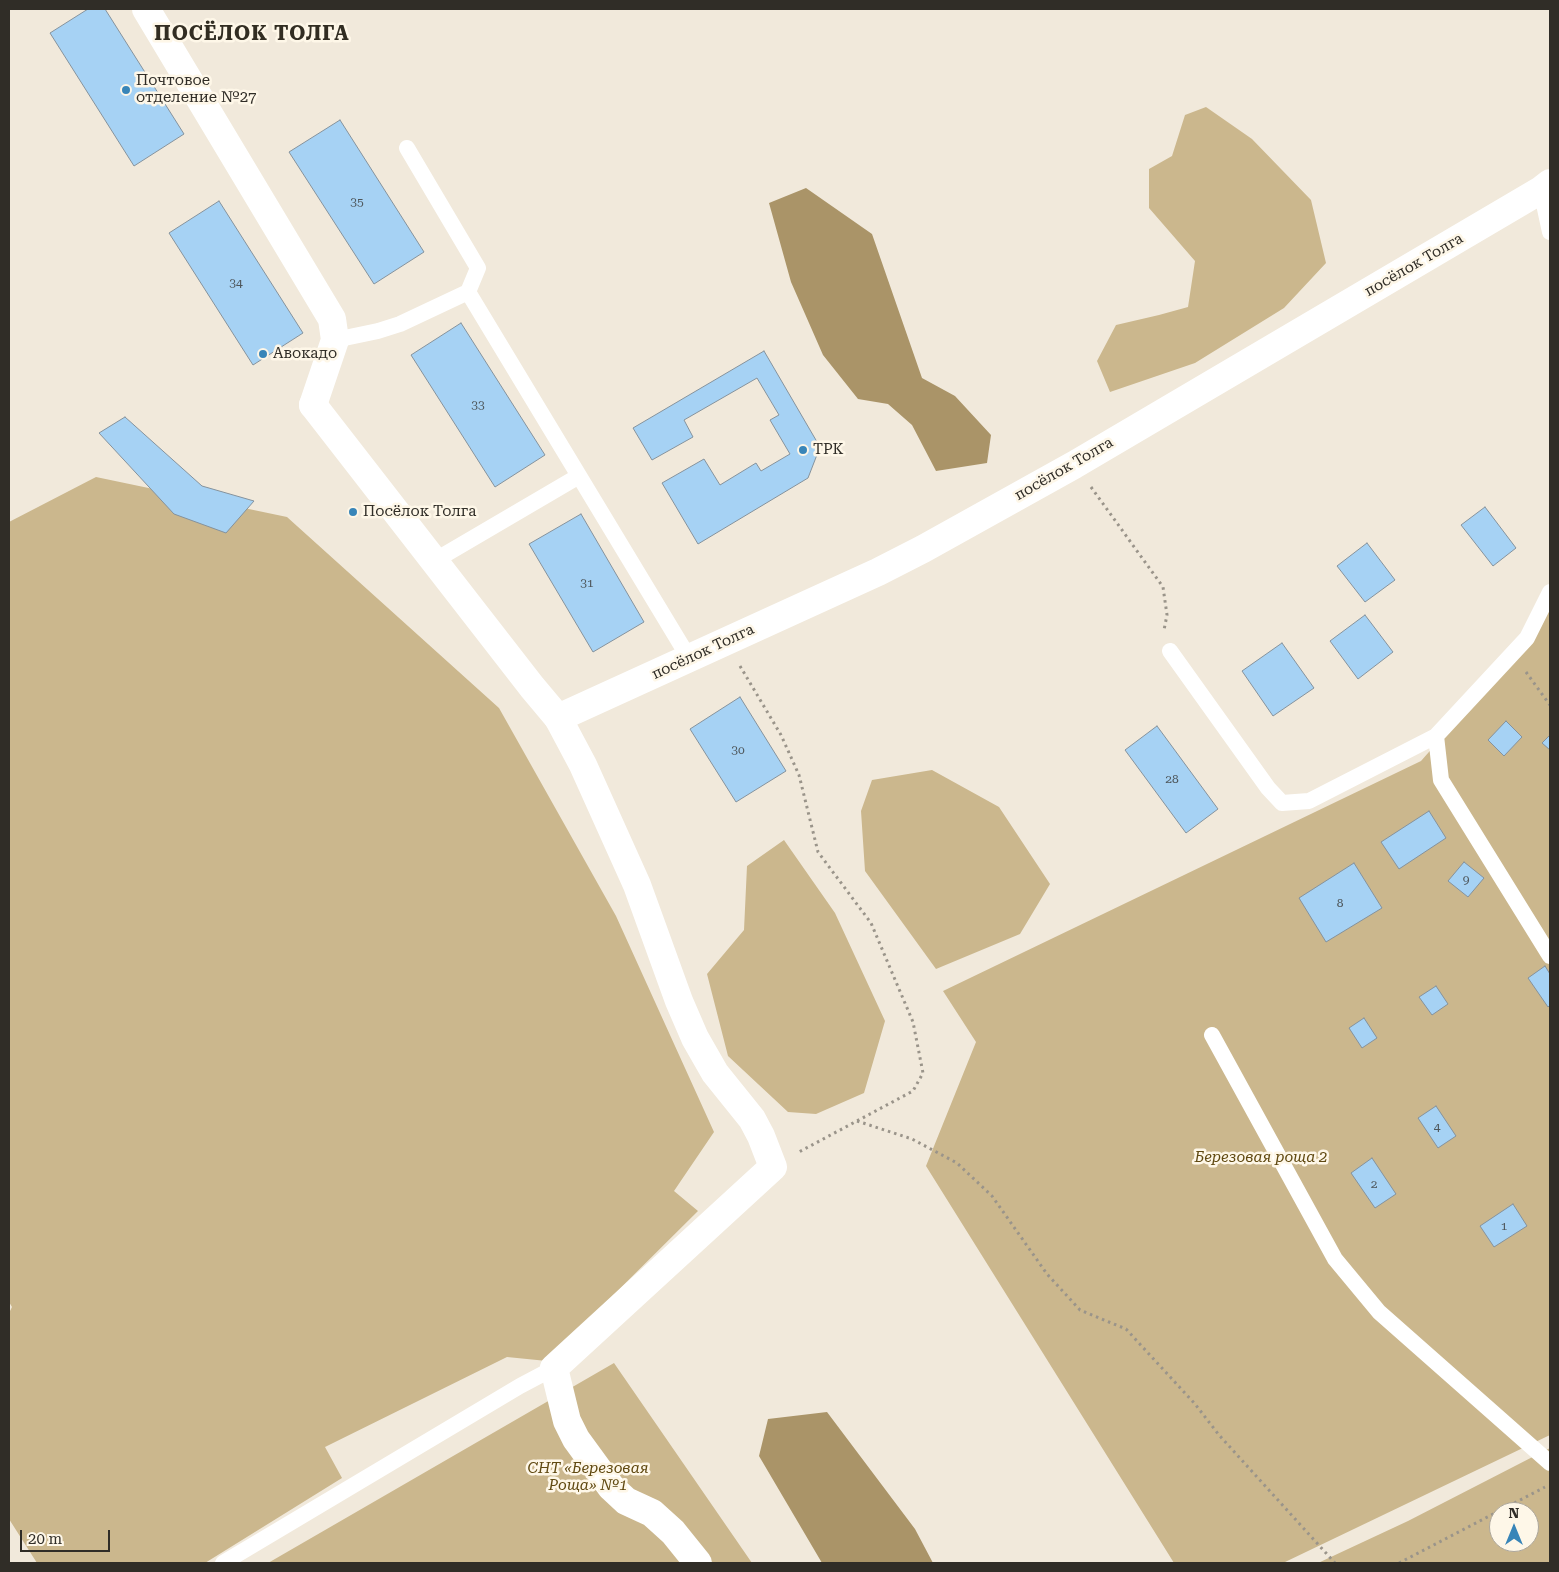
<!DOCTYPE html>
<html>
<head>
<meta charset="utf-8">
<style>
  body { margin:0 }
  #map { position:relative; width:1559px; height:1572px; overflow:hidden; background:#f1e9db; font-family:"Roboto Serif",serif }
  canvas { display:block }
  .frame { position:absolute; inset:0; border:10px solid #302d27; pointer-events:none }
  .north { position:absolute; left:1489px; top:1502px; width:50px; height:50px; box-sizing:border-box; background:#fef7e8; border:1px solid #aca69b; border-radius:50%; rotate:0deg; font-size:14px; font-weight:700; line-height:20px; text-align:center; color:#302d27 }
  .north::after { content:''; display:block; margin:auto; width:18px; height:22px; background:#3885b8; clip-path:polygon(50% 0,100% 100%,50% 72%,0 100%) }
  .scale { position:absolute; left:20px; top:1530px; width:90px; height:22px; box-sizing:border-box; border:2px solid #302d27; border-top:0; padding-left:6px; font-size:15px; line-height:18px; white-space:nowrap; color:#302d27; -webkit-text-stroke:4px #fef7e8; paint-order:stroke }
</style>
</head>
<body>
<div id="map">
<canvas width="1559" height="1572"></canvas>
<div class="frame"></div>
<div class="north">N</div>
<div class="scale">20 m</div>
</div>
<script>
const ctx = document.querySelector('canvas').getContext('2d');
ctx.lineJoin = 'round';
function fillPath(path, color) {
  ctx.fillStyle = color;
  ctx.fill(path, 'evenodd');
}
function toPath(rows) {
  const path = new Path2D();
  for (const r of rows) {
    path.moveTo(r[0], r[1]);
    for (let i = 2; i < r.length; i += 2) path.lineTo(r[i], r[i + 1]);
  }
  return path;
}
function stroke(path, color, width, dash) {
  ctx.strokeStyle = color;
  ctx.lineWidth = width;
  ctx.lineCap = dash ? 'butt' : 'round';
  ctx.setLineDash(dash || []);
  ctx.stroke(path);
}
function write(font, color, halo, rows, align = 'center') {
  ctx.font = font + ' "Roboto Serif",serif';
  ctx.lineWidth = 5;
  ctx.setLineDash([]);
  ctx.textBaseline = 'middle';
  ctx.strokeStyle = halo;
  ctx.fillStyle = color;
  for (const [text, x, y, turn = 0] of rows) {
    ctx.save();
    ctx.translate(x, y);
    ctx.rotate((+turn || 0) * Math.PI / 180);
    ctx.textAlign = isNaN(turn) ? turn : align;
    if (halo) ctx.strokeText(text, 0, 0);
    ctx.fillText(text, 0, 0);
    ctx.restore();
  }
}
const green = toPath([
  [1206,107,1252,139,1311,200,1326,263,1284,308,1195,363,1110,392,1097,361,1116,325,1159,315,1188,307,1195,261,1149,208,1149,169,1172,156,1185,115],
  [96,477,287,517,499,708,616,916,714,1132,674,1191,698,1211,547,1361,507,1357,325,1447,342,1478,205,1563,37,1563,9,1519,9,1313,12,1307,9,1302,9,522],
  [1550,597,1550,1435,1283,1563,1174,1563,926,1166,976,1042,943,991,1421,761,1494,678],
  [932,770,999,807,1050,884,1020,934,936,969,865,871,861,811,872,780],
  [784,840,835,913,885,1021,864,1093,816,1114,788,1112,728,1056,707,974,744,930,747,866],
  [614,1363,752,1563,268,1563],
  [1550,1448,1550,1563,1318,1563,1408,1521],
  [1499,1512,1529,1512,1529,1542,1499,1542]
]);
const water = toPath([
  [806,188,872,234,922,378,955,396,991,435,987,463,936,471,912,425,888,404,858,399,823,355,791,282,769,203],
  [827,1412,915,1529,933,1563,822,1563,759,1456,768,1419]
]);
const building = toPath([
  [88,9,105,9,184,134,134,166,50,33,88,9],
  [340,120,424,252,374,284,289,152,340,120],
  [219,201,303,333,253,365,169,233,219,201],
  [461,323,545,455,495,487,411,355,461,323],
  [764,351,820,447,808,478,698,544,662,483,704,459,720,485,756,463,761,471,790,454,770,420,779,415,757,378,684,420,693,437,652,460,633,428,764,351],
  [125,417,202,486,254,501,226,533,174,514,99,433,125,417],
  [1485,507,1516,548,1493,566,1461,525,1485,507],
  [581,514,644,622,593,652,529,544,581,514],
  [1367,543,1395,580,1365,602,1337,566,1367,543],
  [1365,615,1393,652,1358,679,1330,641,1365,615],
  [1282,643,1314,688,1273,716,1242,671,1282,643],
  [740,697,786,771,736,802,690,729,740,697],
  [1506,721,1522,737,1504,756,1488,740,1506,721],
  [1157,726,1218,809,1186,833,1125,750,1157,726],
  [1550,735,1550,750,1542,743,1550,735],
  [1429,811,1446,838,1399,869,1381,842,1429,811],
  [1464,862,1484,878,1468,897,1448,881,1464,862],
  [1354,863,1382,908,1326,942,1299,898,1354,863],
  [1545,966,1550,974,1550,1005,1548,1007,1528,978,1545,966],
  [1436,986,1448,1004,1432,1015,1419,997,1436,986],
  [1364,1018,1377,1038,1362,1048,1349,1028,1364,1018],
  [1436,1106,1456,1136,1438,1148,1418,1118,1436,1106],
  [1372,1158,1396,1194,1375,1208,1351,1173,1372,1158],
  [1513,1204,1527,1226,1494,1247,1480,1226,1513,1204]
]);
const path = toPath([
  [1091,487,1163,587,1167,615,1164,630],
  [740,666,781,735,799,775,818,852,871,923,913,1022,923,1073,913,1091,797,1153],
  [1526,672,1550,705],
  [857,1121,912,1139,957,1163,992,1196,1047,1274,1080,1310,1126,1329,1195,1404,1219,1435,1335,1563],
  [1399,1563,1545,1487]
]);
const service = toPath([
  [1541,190,1550,232],
  [468,292,689,658],
  [335,340,378,331,400,324,468,292,478,268,407,148],
  [434,561,579,476],
  [1550,592,1527,638,1436,736,1441,780,1550,956],
  [1170,651,1268,788,1282,803,1309,801,1436,736],
  [1212,1035,1335,1259,1379,1312,1550,1463],
  [223,1563,520,1386,554,1368]
]);
const minor = toPath([
  [146,9,332,319,335,340,313,405],
  [558,718,583,765,637,885,679,1001,695,1038,715,1073,752,1119,761,1136,773,1167,554,1368,567,1421,576,1439,611,1487,626,1501,652,1513,673,1532,698,1563]
]);
const tertiary = toPath([
  [313,405,532,687,558,718,878,572,923,549,1074,465,1541,190,1550,183]
]);
const markers = [
  [126,90,5,"#3885b8"],
  [263,354,5,"#3885b8"],
  [803,450,5,"#3885b8"],
  [353,512,5,"#3885b8"]
];
const numberNames = [
  ["35",357,202],
  ["34",236,283],
  ["33",478,405],
  ["31",587,583],
  ["30",738,750],
  ["28",1172,779],
  ["9",1466,880],
  ["8",1340,903],
  ["4",1437,1127],
  ["2",1374,1184],
  ["1",1504,1226]
];
const poiNames = [
  ["Почтовое",136,81],
  ["отделение №27",136,98],
  ["Авокадо",273,354],
  ["ТРК",813,450],
  ["Посёлок Толга",363,512]
];
const streetNames = [
  ["посёлок Толга",1414,265,-30],
  ["посёлок Толга",1064,469,-30],
  ["посёлок Толга",703,652,-25]
];
const parkNames = [
  ["Березовая роща 2",1261,1158],
  ["СНТ «Березовая",588,1469],
  ["Роща» №1",588,1486]
];
const districtNames = [
  ["ПОСЁЛОК ТОЛГА",252,34]
];
fillPath(green, '#cbb78d');
fillPath(water, '#aa9468');
fillPath(building, '#a6d2f4');
stroke(building, '#85929c', 1);
stroke(path, '#9a948a', 3, [2.5, 4]);
stroke(service, '#fff', 16);
stroke(minor, '#fff', 28);
stroke(tertiary, '#fff', 28);
for (const [x, y, r, color] of markers) {
  const dot = new Path2D();
  dot.arc(x, y, r, 0, 2 * Math.PI);
  ctx.fillStyle = color;
  ctx.fill(dot);
  stroke(dot, '#fef7e8', 2);
}
write('12px', '#4e565a', null, numberNames);
write('15px', '#302d27', '#fef7e8', poiNames, 'left');
write('15px', '#302d27', '#fef7e8', streetNames);
write('italic 15px', '#604911', '#fef7e8', parkNames);
ctx.letterSpacing = '1px';
write('bold 20px', '#322d22', '#fef7e8', districtNames);
ctx.letterSpacing = '0px';
</script>
</body>
</html>
